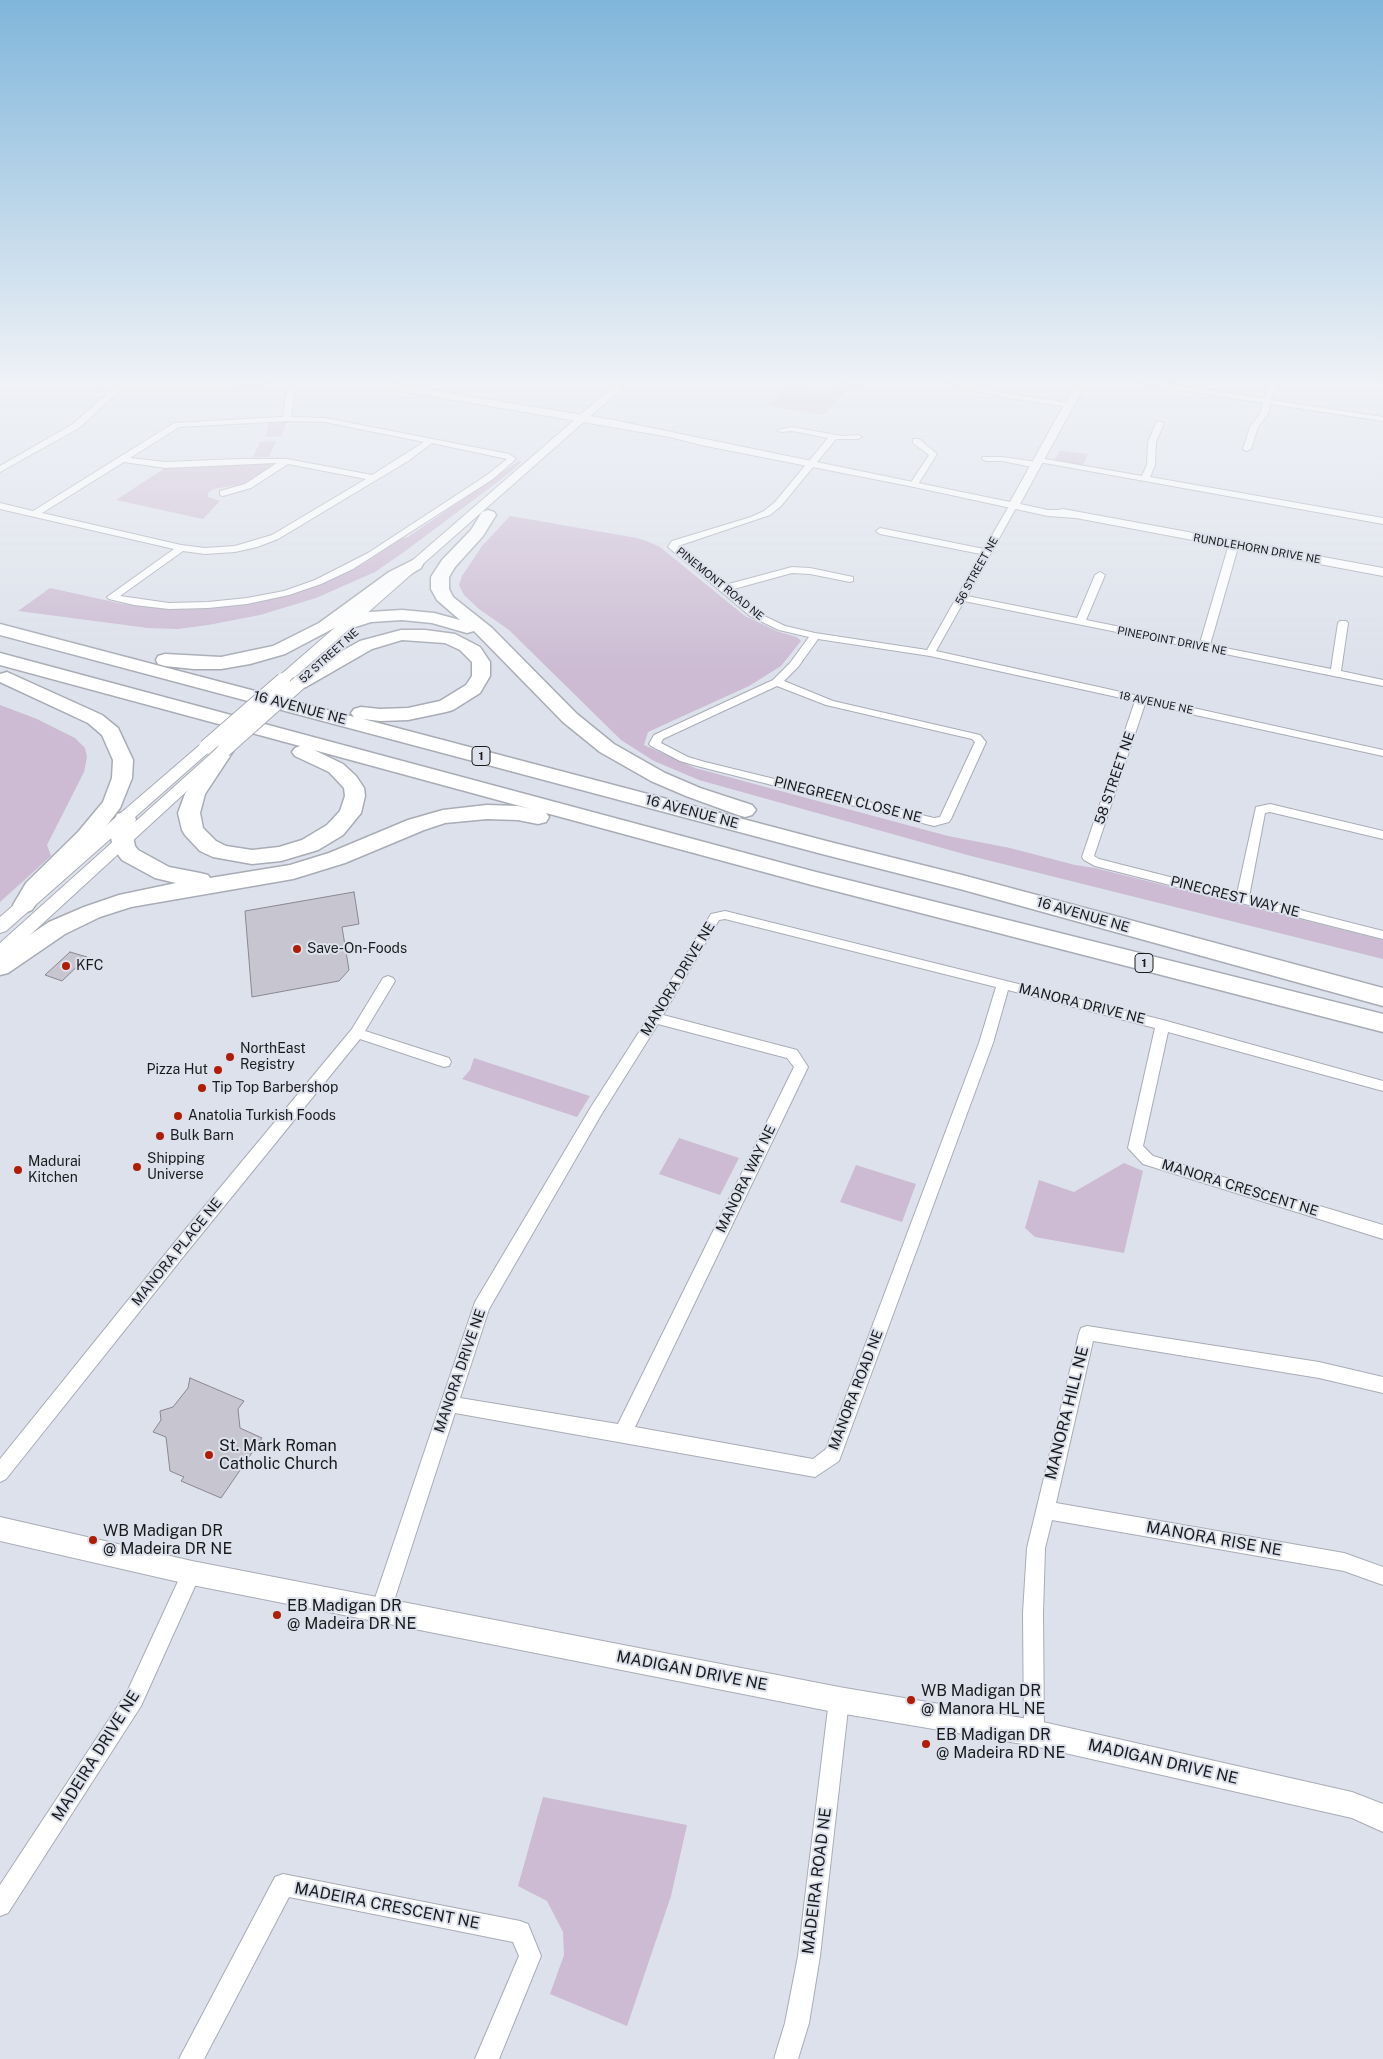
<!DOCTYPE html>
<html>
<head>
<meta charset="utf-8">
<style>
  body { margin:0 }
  canvas { display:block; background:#dde1eb }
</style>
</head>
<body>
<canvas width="1383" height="2059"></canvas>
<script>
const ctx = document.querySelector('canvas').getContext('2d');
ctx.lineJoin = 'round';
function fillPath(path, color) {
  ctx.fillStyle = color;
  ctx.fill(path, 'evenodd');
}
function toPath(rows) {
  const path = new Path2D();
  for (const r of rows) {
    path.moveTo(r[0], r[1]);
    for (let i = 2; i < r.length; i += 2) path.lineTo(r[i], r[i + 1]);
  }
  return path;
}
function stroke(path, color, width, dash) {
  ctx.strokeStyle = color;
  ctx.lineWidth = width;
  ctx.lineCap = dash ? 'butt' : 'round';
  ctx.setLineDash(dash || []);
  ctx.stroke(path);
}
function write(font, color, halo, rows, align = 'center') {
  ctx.font = font + ' "Public Sans",sans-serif';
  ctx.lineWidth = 4;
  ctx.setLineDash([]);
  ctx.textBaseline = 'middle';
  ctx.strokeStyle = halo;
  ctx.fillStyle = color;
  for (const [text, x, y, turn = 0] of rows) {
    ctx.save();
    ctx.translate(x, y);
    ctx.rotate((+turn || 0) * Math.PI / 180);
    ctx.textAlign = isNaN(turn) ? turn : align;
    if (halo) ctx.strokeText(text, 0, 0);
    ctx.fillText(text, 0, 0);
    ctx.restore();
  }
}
const green = toPath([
  [844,383,865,383,842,395,824,415,768,406,785,387,823,393],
  [287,422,281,436,266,437,268,423],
  [276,441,269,457,253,457,260,442],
  [1060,451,1088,454,1083,465,1054,460],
  [519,461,522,462,499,481,404,552,375,572,316,598,260,615,208,625,178,629,148,628,18,611,50,588,123,604,169,609,204,608,321,584,363,564,401,539,408,537],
  [268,463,272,464,271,468,243,484,213,489,208,493,208,497,220,501,203,519,116,500,165,468],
  [510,516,637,538,649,542,660,547,745,616,779,632,797,637,801,641,781,666,749,686,648,732,644,745,695,768,948,836,1010,848,1075,865,1095,868,1383,940,1383,959,971,856,699,780,654,761,621,740,509,630,479,609,464,595,459,585,462,576,482,546],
  [0,705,37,719,75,738,85,748,87,757,84,772,47,845,51,856,0,902],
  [474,1058,477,1059,590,1096,577,1117,462,1079,470,1070],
  [679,1138,739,1158,720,1195,659,1174],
  [1124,1163,1143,1171,1124,1253,1035,1237,1025,1228,1039,1180,1074,1192],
  [856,1165,916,1184,902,1222,840,1202],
  [543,1797,687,1825,671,1896,627,2026,550,1994,564,1955,563,1932,547,1901,518,1886]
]);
const building = toPath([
  [354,892,359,924,342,927,349,970,339,981,252,997,245,911,354,892],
  [70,952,87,957,62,981,45,975,70,952],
  [190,1378,244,1401,238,1409,240,1428,262,1438,221,1498,181,1481,184,1477,170,1471,166,1437,153,1432,161,1420,160,1411,173,1407,188,1388,190,1378]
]);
const minor = toPath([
  [288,383,296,383,291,417,325,418,509,454,516,459,493,479,353,569,321,584,289,595,247,604,208,608,169,609,134,605,109,599,107,597,174,549,0,509,0,503,33,511,174,423,283,417,288,383],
  [287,421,325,422,424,442,372,475,287,459,240,459,165,462,130,458,179,427,287,421],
  [432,443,507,459,487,475,368,553,315,580,284,591,247,598,208,602,169,603,120,596,183,551,205,554,235,552,257,547,278,539,408,461,432,443],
  [124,462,165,468,277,463,245,484,220,491,220,495,223,496,251,488,288,464,366,479,272,535,235,546,205,548,181,545,42,513,124,462],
  [948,383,961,383,997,392,1069,403,1073,405,1069,407,997,396,948,383],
  [1144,383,1163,383,1264,398,1271,383,1279,383,1271,400,1383,417,1383,421,1270,404,1268,414,1258,427,1251,449,1247,451,1243,449,1250,427,1260,414,1263,403,1148,385,1144,383],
  [118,384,125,386,79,428,0,472,0,466,73,424,118,384],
  [1157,421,1164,423,1156,442,1155,465,1150,477,1383,518,1383,524,1039,462,1035,460,1039,458,1142,476,1147,465,1148,442,1157,421],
  [792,427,842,436,858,435,862,437,858,439,836,439,781,506,770,515,678,546,725,585,792,567,810,568,853,577,853,581,850,582,810,574,792,573,730,590,756,612,785,626,815,633,927,650,981,554,880,534,876,531,880,528,984,549,1009,506,1013,503,1017,506,967,596,1077,618,1095,575,1100,572,1105,575,1086,620,1200,643,1229,544,1234,541,1239,544,1210,645,1331,669,1338,623,1340,621,1346,621,1348,623,1341,671,1383,680,1383,686,964,601,936,651,1383,750,1383,756,1145,704,1094,856,1099,859,1237,894,1256,807,1270,804,1383,831,1383,839,1270,812,1265,813,1249,897,1383,931,1383,939,1095,866,1084,860,1082,857,1135,701,930,656,818,639,798,667,784,681,833,701,980,735,986,742,951,819,949,822,934,826,697,766,680,761,651,746,649,744,654,735,773,680,790,663,809,637,779,630,750,616,668,547,672,541,751,517,764,511,775,502,828,438,792,431,781,432,777,430,792,427],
  [777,686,826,705,972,739,975,742,940,817,934,818,705,762,688,757,661,743,663,739,777,686],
  [913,439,919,439,937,454,917,486,914,487,910,484,929,455,913,443,913,439],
  [983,457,1002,457,1037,462,1041,465,1037,468,1002,461,986,461,982,459,983,457],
  [725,911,1163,1020,1383,1081,1383,1091,1168,1032,1143,1146,1153,1156,1383,1225,1383,1239,1143,1164,1128,1148,1155,1028,1008,990,993,1043,839,1461,815,1477,455,1413,391,1610,388,1617,381,1620,374,1617,371,1610,475,1302,591,1107,650,1015,711,914,725,911],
  [725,919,996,987,979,1043,826,1449,813,1459,635,1427,808,1067,797,1050,663,1015,719,920,725,919],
  [658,1024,787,1058,794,1067,618,1424,460,1398,489,1309,601,1115,658,1024],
  [388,976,393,978,395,981,365,1031,449,1058,451,1062,449,1066,444,1067,360,1039,187,1252,6,1479,0,1482,0,1459,175,1242,352,1029,383,978,388,976],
  [1087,1326,1319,1362,1383,1377,1383,1393,1319,1378,1093,1341,1056,1503,1344,1553,1383,1567,1383,1585,1344,1571,1052,1520,1045,1548,1043,1613,1044,1733,1041,1740,1034,1743,1027,1740,1024,1733,1023,1613,1027,1548,1079,1333,1081,1328,1087,1326],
  [192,1564,199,1566,201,1573,141,1706,8,1913,0,1916,0,1885,127,1692,185,1566,192,1564],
  [839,1690,846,1693,849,1700,820,1956,809,2023,798,2059,774,2059,785,2023,798,1956,829,1700,832,1693,839,1690],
  [283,1874,520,1921,528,1924,541,1956,499,2059,475,2059,519,1956,513,1942,289,1897,204,2059,179,2059,275,1877,283,1874]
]);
const tertiary = toPath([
  [87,383,160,384,265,383,260,386,160,390,121,389,92,386,87,383],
  [367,383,389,383,613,420,1010,502,1076,383,1086,383,1020,504,1048,510,1058,510,1063,509,1383,568,1383,576,1076,518,1048,516,914,487,701,445,670,437,372,386,367,383],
  [0,1517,192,1561,839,1687,1034,1720,1352,1792,1383,1804,1383,1832,1352,1818,1034,1746,839,1713,192,1585,0,1541,0,1517]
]);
const secondary = toPath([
  [617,383,628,383,288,683,278,683,276,680,278,677,617,383],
  [206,742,211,744,214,747,211,750,6,931,0,933,0,917,201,744,206,742],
  [219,749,224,751,227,754,224,757,6,957,0,959,0,943,214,751,219,749]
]);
const motorway = toPath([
  [488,510,494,512,496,515,483,536,455,567,449,577,449,589,453,597,492,628,577,714,614,744,665,773,700,788,752,805,756,810,752,815,745,817,738,815,686,796,651,781,600,752,563,722,474,631,467,633,432,623,402,620,371,622,346,630,340,629,338,626,285,654,250,664,221,669,194,669,165,666,158,664,156,660,158,656,165,654,221,657,273,646,319,623,389,572,415,559,421,560,423,564,421,568,401,580,349,618,369,612,402,610,434,613,460,620,437,600,431,589,431,577,442,560,471,530,482,512,488,510],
  [0,624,354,717,351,713,354,709,361,707,380,709,408,708,440,701,466,685,472,676,472,662,460,650,445,643,402,640,372,649,306,687,299,689,292,687,290,683,292,679,360,641,401,630,425,630,455,634,480,647,490,662,490,676,480,693,453,710,446,712,408,720,380,721,363,719,830,842,962,875,1383,988,1383,1006,960,889,822,854,0,635,0,624],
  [0,653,812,871,1383,1014,1383,1032,812,885,546,813,549,817,546,822,538,824,518,820,487,819,445,823,424,830,345,863,293,879,131,907,100,917,65,934,8,973,0,975,0,955,49,922,84,907,119,895,176,883,155,878,122,860,113,848,110,832,117,814,125,812,133,814,136,819,132,832,135,846,138,850,169,867,200,873,208,875,210,878,290,865,329,853,408,820,443,810,487,805,518,806,531,809,314,750,343,764,356,776,364,788,365,796,361,813,343,835,318,850,281,861,252,864,213,857,200,851,185,835,182,830,178,813,185,794,217,746,224,744,231,746,234,750,205,794,200,813,203,828,216,841,226,846,252,850,279,847,302,840,327,825,340,811,345,796,344,788,329,772,295,756,292,752,295,748,300,746,0,665,0,653],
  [7,672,102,715,118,728,133,760,132,778,120,808,94,842,43,893,32,910,24,913,16,910,13,905,26,883,78,832,103,802,112,778,113,760,102,735,88,723,0,682,0,674,7,672]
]);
const secondaryBridge = toPath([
  [206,747,283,680],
  [224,750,299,683]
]);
const markers = [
  [297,949,5,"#ac1e07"],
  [66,966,5,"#ac1e07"],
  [230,1057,5,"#ac1e07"],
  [218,1070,5,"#ac1e07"],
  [202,1088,5,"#ac1e07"],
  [178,1116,5,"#ac1e07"],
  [160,1136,5,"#ac1e07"],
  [137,1167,5,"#ac1e07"],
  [18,1170,5,"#ac1e07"],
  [209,1455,5,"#ac1e07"],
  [93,1540,5,"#ac1e07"],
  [277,1615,5,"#ac1e07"],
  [911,1700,5,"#ac1e07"],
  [926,1744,5,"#ac1e07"]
];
const farStreetnames = [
  ["RUNDLEHORN DRIVE NE",1257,549,10],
  ["56 STREET NE",977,571,-61],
  ["PINEMONT ROAD NE",720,584,39],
  ["PINEPOINT DRIVE NE",1172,641,11],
  ["52 STREET NE",329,656,-42],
  ["18 AVENUE NE",1156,703,12]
];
const shields = [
  [481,756,18],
  [1144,963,18]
];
const shieldNames = [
  ["1",481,756],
  ["1",1144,963]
];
const streetNames = [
  ["16 AVENUE NE",300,708,15],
  ["58 STREET NE",1115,778,-71],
  ["PINEGREEN CLOSE NE",848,800,14],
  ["16 AVENUE NE",692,812,15],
  ["PINECREST WAY NE",1235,897,14],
  ["16 AVENUE NE",1083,915,16],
  ["MANORA DRIVE NE",678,979,-59],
  ["MANORA DRIVE NE",1082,1004,14],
  ["MANORA WAY NE",746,1179,-64],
  ["MANORA CRESCENT NE",1240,1188,17],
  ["MANORA PLACE NE",177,1252,-51],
  ["MANORA DRIVE NE",460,1371,-71],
  ["MANORA ROAD NE",856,1390,-69]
];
const poiNames = [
  ["Save-On-Foods",307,949],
  ["KFC",76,966],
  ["NorthEast",240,1049],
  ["Registry",240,1065],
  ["Pizza Hut",208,1070,"right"],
  ["Tip Top Barbershop",212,1088],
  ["Anatolia Turkish Foods",188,1116],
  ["Bulk Barn",170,1136],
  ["Shipping",147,1159],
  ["Universe",147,1175],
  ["Madurai",28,1162],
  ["Kitchen",28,1178]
];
const nearStreetnames = [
  ["MANORA HILL NE",1067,1413,-76],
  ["MANORA RISE NE",1214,1539,10],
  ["MADIGAN DRIVE NE",692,1671,11],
  ["MADEIRA DRIVE NE",96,1756,-58],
  ["MADIGAN DRIVE NE",1163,1762,13],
  ["MADEIRA ROAD NE",817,1881,-83],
  ["MADEIRA CRESCENT NE",387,1906,11]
];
const nearPoinames = [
  ["St. Mark Roman",219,1446],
  ["Catholic Church",219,1464],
  ["WB Madigan DR",103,1531],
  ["@ Madeira DR NE",103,1549],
  ["EB Madigan DR",287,1606],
  ["@ Madeira DR NE",287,1624],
  ["WB Madigan DR",921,1691],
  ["@ Manora HL NE",921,1709],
  ["EB Madigan DR",936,1735],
  ["@ Madeira RD NE",936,1753]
];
fillPath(green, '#ccbbd3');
fillPath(building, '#c7c6d0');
stroke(building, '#898791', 1);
stroke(minor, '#a8acb5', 2);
stroke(tertiary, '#a8acb5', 2);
stroke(secondary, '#a8acb5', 2);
stroke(motorway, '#a8acb5', 3);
fillPath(minor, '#fff');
fillPath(tertiary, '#fff');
fillPath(secondary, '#fff');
fillPath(motorway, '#fff');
stroke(secondaryBridge, '#a8acb5', 16, []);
stroke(secondaryBridge, '#fff', 14);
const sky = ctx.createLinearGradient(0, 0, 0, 671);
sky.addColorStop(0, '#80b6db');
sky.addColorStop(0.57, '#f0f2f6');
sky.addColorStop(1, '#f0f2f600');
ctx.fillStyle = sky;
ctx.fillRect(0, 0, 1383, 671);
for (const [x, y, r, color] of markers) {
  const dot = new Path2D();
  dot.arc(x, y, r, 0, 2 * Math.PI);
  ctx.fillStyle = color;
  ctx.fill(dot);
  stroke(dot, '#dde1eb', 2);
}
write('11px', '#191a1e', '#dde1eb', farStreetnames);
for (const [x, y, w] of shields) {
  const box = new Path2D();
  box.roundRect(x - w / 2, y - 9.5, w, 19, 4);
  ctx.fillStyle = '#dde1eb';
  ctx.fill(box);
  stroke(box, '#191a1e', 1);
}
write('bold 12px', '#191a1e', null, shieldNames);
write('14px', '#191a1e', '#dde1eb', streetNames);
write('14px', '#191a1e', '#dde1eb', poiNames, 'left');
write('16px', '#191a1e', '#dde1eb', nearStreetnames);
write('16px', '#191a1e', '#dde1eb', nearPoinames, 'left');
</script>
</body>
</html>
